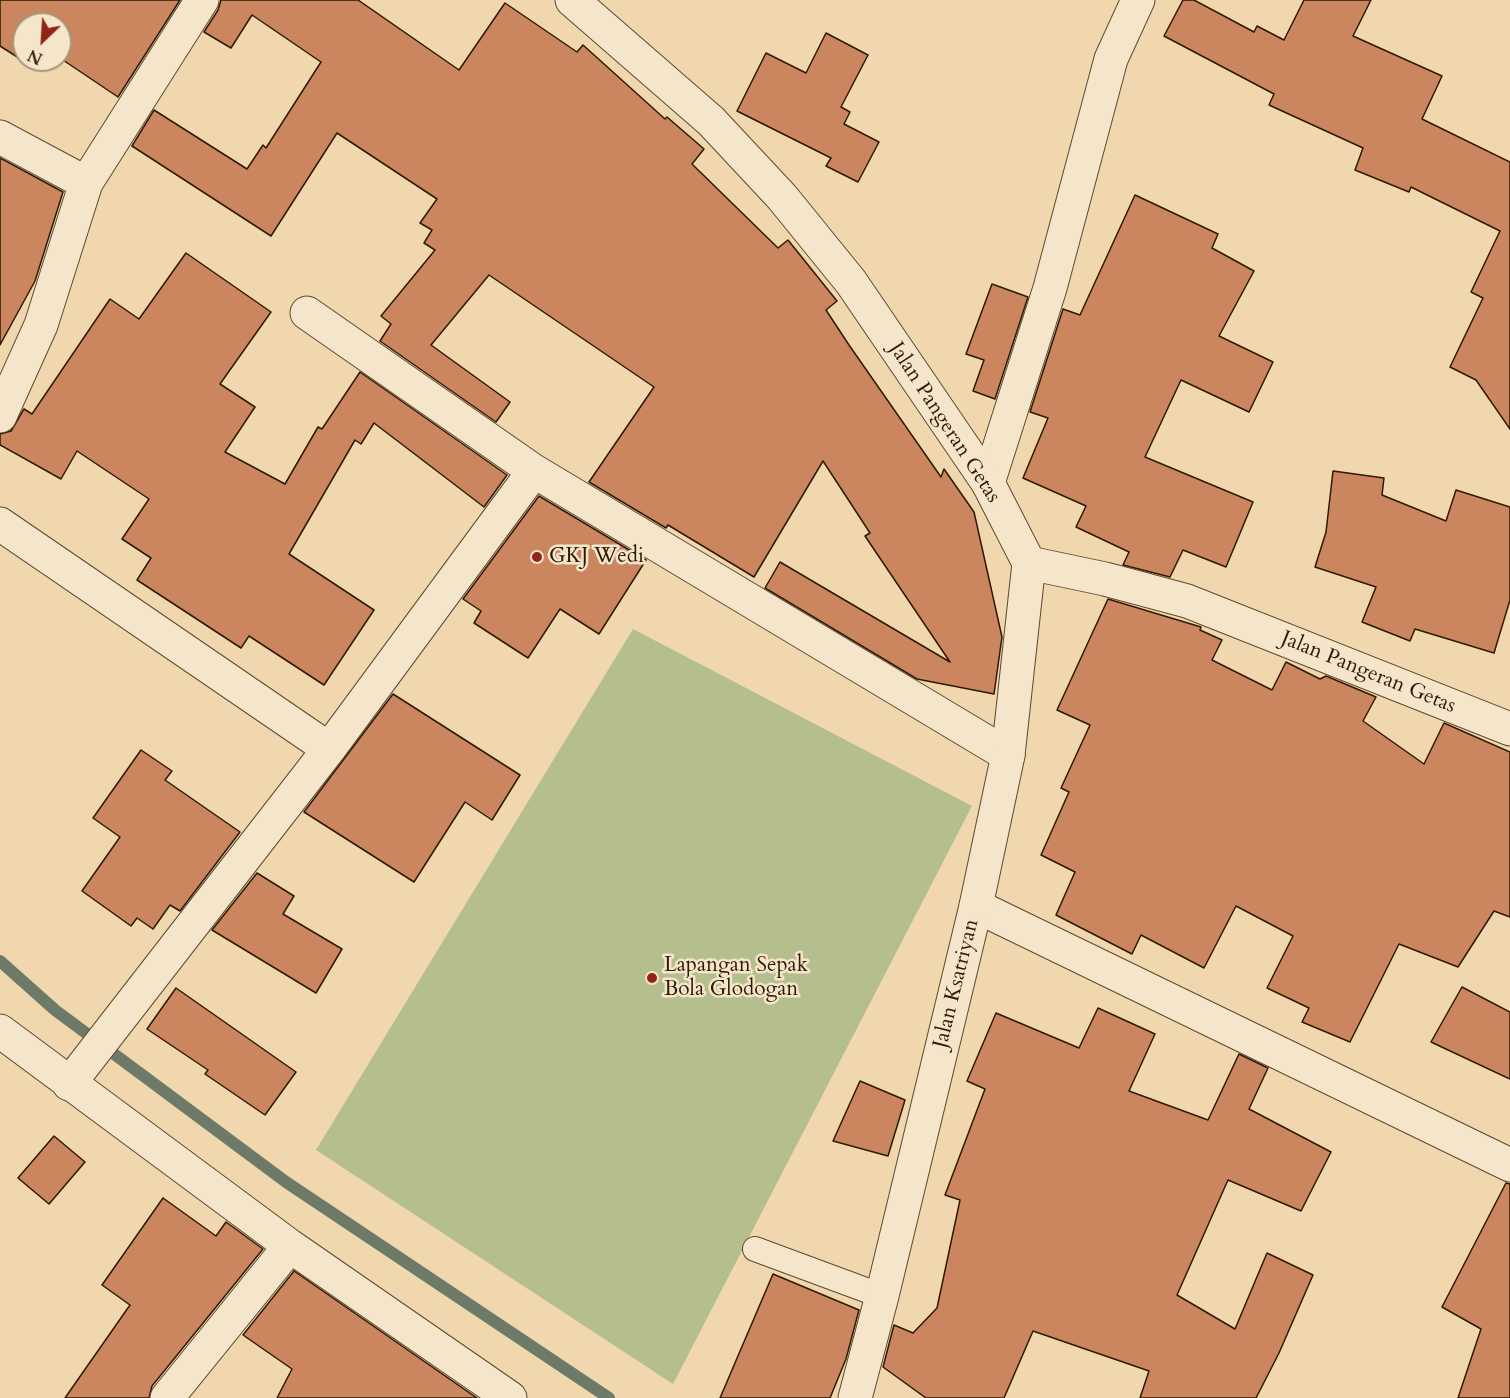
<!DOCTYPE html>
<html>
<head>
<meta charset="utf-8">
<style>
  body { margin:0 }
  #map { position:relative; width:1510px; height:1398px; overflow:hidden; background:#f0d7ad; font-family:Cardo,serif }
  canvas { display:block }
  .north { position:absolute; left:12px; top:12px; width:60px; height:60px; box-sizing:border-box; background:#f5e5ca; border:2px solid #a5947b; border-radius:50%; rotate:205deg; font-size:16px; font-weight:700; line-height:24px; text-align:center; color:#2d1a04 }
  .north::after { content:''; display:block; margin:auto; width:21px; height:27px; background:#8f2418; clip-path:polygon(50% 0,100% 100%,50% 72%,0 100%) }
</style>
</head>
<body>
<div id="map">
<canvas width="1510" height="1398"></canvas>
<div class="north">N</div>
</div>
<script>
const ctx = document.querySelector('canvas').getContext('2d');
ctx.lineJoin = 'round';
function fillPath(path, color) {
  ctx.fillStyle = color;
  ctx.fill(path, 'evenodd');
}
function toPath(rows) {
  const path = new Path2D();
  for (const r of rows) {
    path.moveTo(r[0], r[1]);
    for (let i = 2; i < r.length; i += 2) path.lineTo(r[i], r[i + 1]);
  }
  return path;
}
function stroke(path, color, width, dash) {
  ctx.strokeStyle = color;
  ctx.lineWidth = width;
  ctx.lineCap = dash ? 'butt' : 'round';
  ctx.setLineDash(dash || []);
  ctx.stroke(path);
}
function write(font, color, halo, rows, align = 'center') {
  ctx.font = font + ' Cardo,serif';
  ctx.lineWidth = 5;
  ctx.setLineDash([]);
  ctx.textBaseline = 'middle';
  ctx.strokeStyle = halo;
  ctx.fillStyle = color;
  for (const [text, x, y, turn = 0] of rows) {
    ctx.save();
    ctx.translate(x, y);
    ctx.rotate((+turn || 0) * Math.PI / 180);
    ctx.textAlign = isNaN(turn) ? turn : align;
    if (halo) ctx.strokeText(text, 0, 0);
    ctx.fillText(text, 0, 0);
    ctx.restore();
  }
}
const green = toPath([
  [633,629,972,806,673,1384,316,1150]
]);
const stream = toPath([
  [0,961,55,1010,286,1182,609,1398]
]);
const building = toPath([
  [0,0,180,0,118,97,60,58,60,24,24,24,24,60,37,60,33,67,0,46,0,0],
  [221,0,358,0,459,70,505,3,577,52,583,45,665,119,667,117,704,149,692,164,778,248,788,240,837,301,826,310,849,345,941,477,944,469,974,512,1002,637,994,694,917,679,765,588,780,562,950,662,865,536,870,533,823,461,754,577,668,525,666,528,589,482,654,387,489,275,431,345,510,402,496,422,380,341,391,324,381,316,435,250,424,243,432,230,420,223,437,199,337,133,271,236,132,146,154,110,247,169,263,145,266,148,321,62,252,15,231,48,204,32,218,10,221,0],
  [1183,0,1194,0,1254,32,1257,26,1284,40,1304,0,1371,0,1353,36,1442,76,1422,119,1510,162,1510,429,1476,380,1450,367,1483,298,1471,292,1500,231,1411,187,1409,192,1355,170,1363,148,1269,105,1274,94,1164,36,1183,0],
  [826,33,868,55,841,107,850,112,844,124,879,142,858,182,826,166,831,158,737,111,766,53,806,73,826,33],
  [0,158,63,192,35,281,0,345,0,158],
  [1135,195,1218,234,1212,248,1254,271,1219,336,1273,362,1249,412,1181,380,1145,457,1253,502,1226,567,1183,550,1170,577,1123,565,1129,552,1076,527,1086,506,1023,478,1048,418,1030,412,1063,309,1080,315,1135,195],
  [186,253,271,312,220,384,255,407,225,452,285,484,318,427,322,429,360,372,507,475,484,507,374,423,361,444,355,440,289,554,374,610,324,685,249,636,241,648,137,580,151,558,122,539,149,499,77,451,61,479,0,445,0,434,11,431,24,409,32,414,110,299,139,319,186,253],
  [992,284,1028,297,995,399,973,391,984,360,966,354,992,284],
  [1333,471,1384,478,1382,495,1446,521,1456,490,1510,507,1510,600,1494,653,1415,629,1410,641,1362,622,1376,587,1315,567,1326,532,1333,471],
  [539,496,646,560,599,634,560,609,528,658,474,623,481,611,463,599,539,496],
  [1108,599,1201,627,1200,630,1222,640,1212,660,1272,690,1286,662,1320,679,1326,676,1376,697,1363,721,1424,764,1444,723,1510,752,1510,917,1494,911,1458,967,1399,944,1350,1042,1302,1022,1309,1008,1267,988,1293,936,1236,906,1204,968,1141,935,1132,954,1056,915,1075,872,1041,855,1069,792,1061,788,1090,725,1057,710,1108,599],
  [393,694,520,775,492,820,465,802,414,882,304,812,393,694],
  [141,750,172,771,165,780,240,832,180,911,170,905,153,929,137,918,131,926,82,891,120,837,93,818,141,750],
  [257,873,294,896,283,914,342,949,316,993,212,930,257,873],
  [1462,987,1510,1012,1510,1079,1431,1042,1462,987],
  [176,988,296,1072,265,1115,205,1074,208,1070,147,1029,176,988],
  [1098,1008,1155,1034,1129,1091,1208,1120,1239,1054,1268,1068,1249,1109,1331,1152,1301,1211,1228,1180,1177,1295,1235,1329,1267,1253,1313,1275,1279,1353,1256,1398,1140,1398,1149,1371,1033,1331,1004,1398,926,1398,883,1367,894,1325,913,1333,937,1308,960,1200,945,1195,985,1089,967,1081,996,1013,1079,1048,1098,1008],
  [860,1081,905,1100,888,1156,833,1141,860,1081],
  [54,1136,85,1162,49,1204,18,1178,54,1136],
  [1506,1183,1510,1184,1510,1398,1458,1398,1481,1329,1442,1307,1506,1183],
  [163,1198,216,1236,226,1222,263,1249,152,1386,149,1398,65,1398,130,1305,102,1285,163,1198],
  [294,1271,477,1398,277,1398,292,1369,243,1335,294,1271],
  [773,1274,859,1310,846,1359,830,1398,720,1398,773,1274]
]);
const service = toPath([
  [755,1249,882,1296]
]);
const minor = toPath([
  [0,137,86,183,202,0],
  [307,313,534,471,1008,755],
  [0,416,41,325,86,183],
  [988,483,1050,288,1111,59,1138,0],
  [0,524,329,749],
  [976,906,1510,1165],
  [0,1031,290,1246,510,1398],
  [69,1084,329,749,534,471],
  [167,1398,290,1246]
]);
const tertiary = toPath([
  [572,0,711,121,782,197,851,282,988,483,1029,563,1105,579,1187,601,1510,729],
  [855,1398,882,1296,976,906,1008,755,1029,563]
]);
const markers = [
  [537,557,6,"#8f2418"],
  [652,978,6,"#8f2418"]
];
const streetNames = [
  ["Jalan Pangeran Getas",944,423,57],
  ["Jalan Pangeran Getas",1368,673,22],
  ["Jalan Ksatriyan",957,984,-76]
];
const poiNames = [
  ["GKJ Wedi",549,557],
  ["Lapangan Sepak",664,966],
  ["Bola Glodogan",664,990]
];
fillPath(green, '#b5bf8e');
stroke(stream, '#6e7a68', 12);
fillPath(building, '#cb855f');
stroke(building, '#2d1a04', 1.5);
stroke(service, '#5e492e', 26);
stroke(minor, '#5e492e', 35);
stroke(tertiary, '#5e492e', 35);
stroke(service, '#f5e5ca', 24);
stroke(minor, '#f5e5ca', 33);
stroke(tertiary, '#f5e5ca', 33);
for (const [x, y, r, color] of markers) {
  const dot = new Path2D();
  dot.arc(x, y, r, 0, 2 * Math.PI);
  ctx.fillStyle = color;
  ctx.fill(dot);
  stroke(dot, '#f5e5ca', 2);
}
write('21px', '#2d1a04', '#f5e5ca', streetNames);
write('21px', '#2d1a04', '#f5e5ca', poiNames, 'left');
</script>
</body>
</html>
